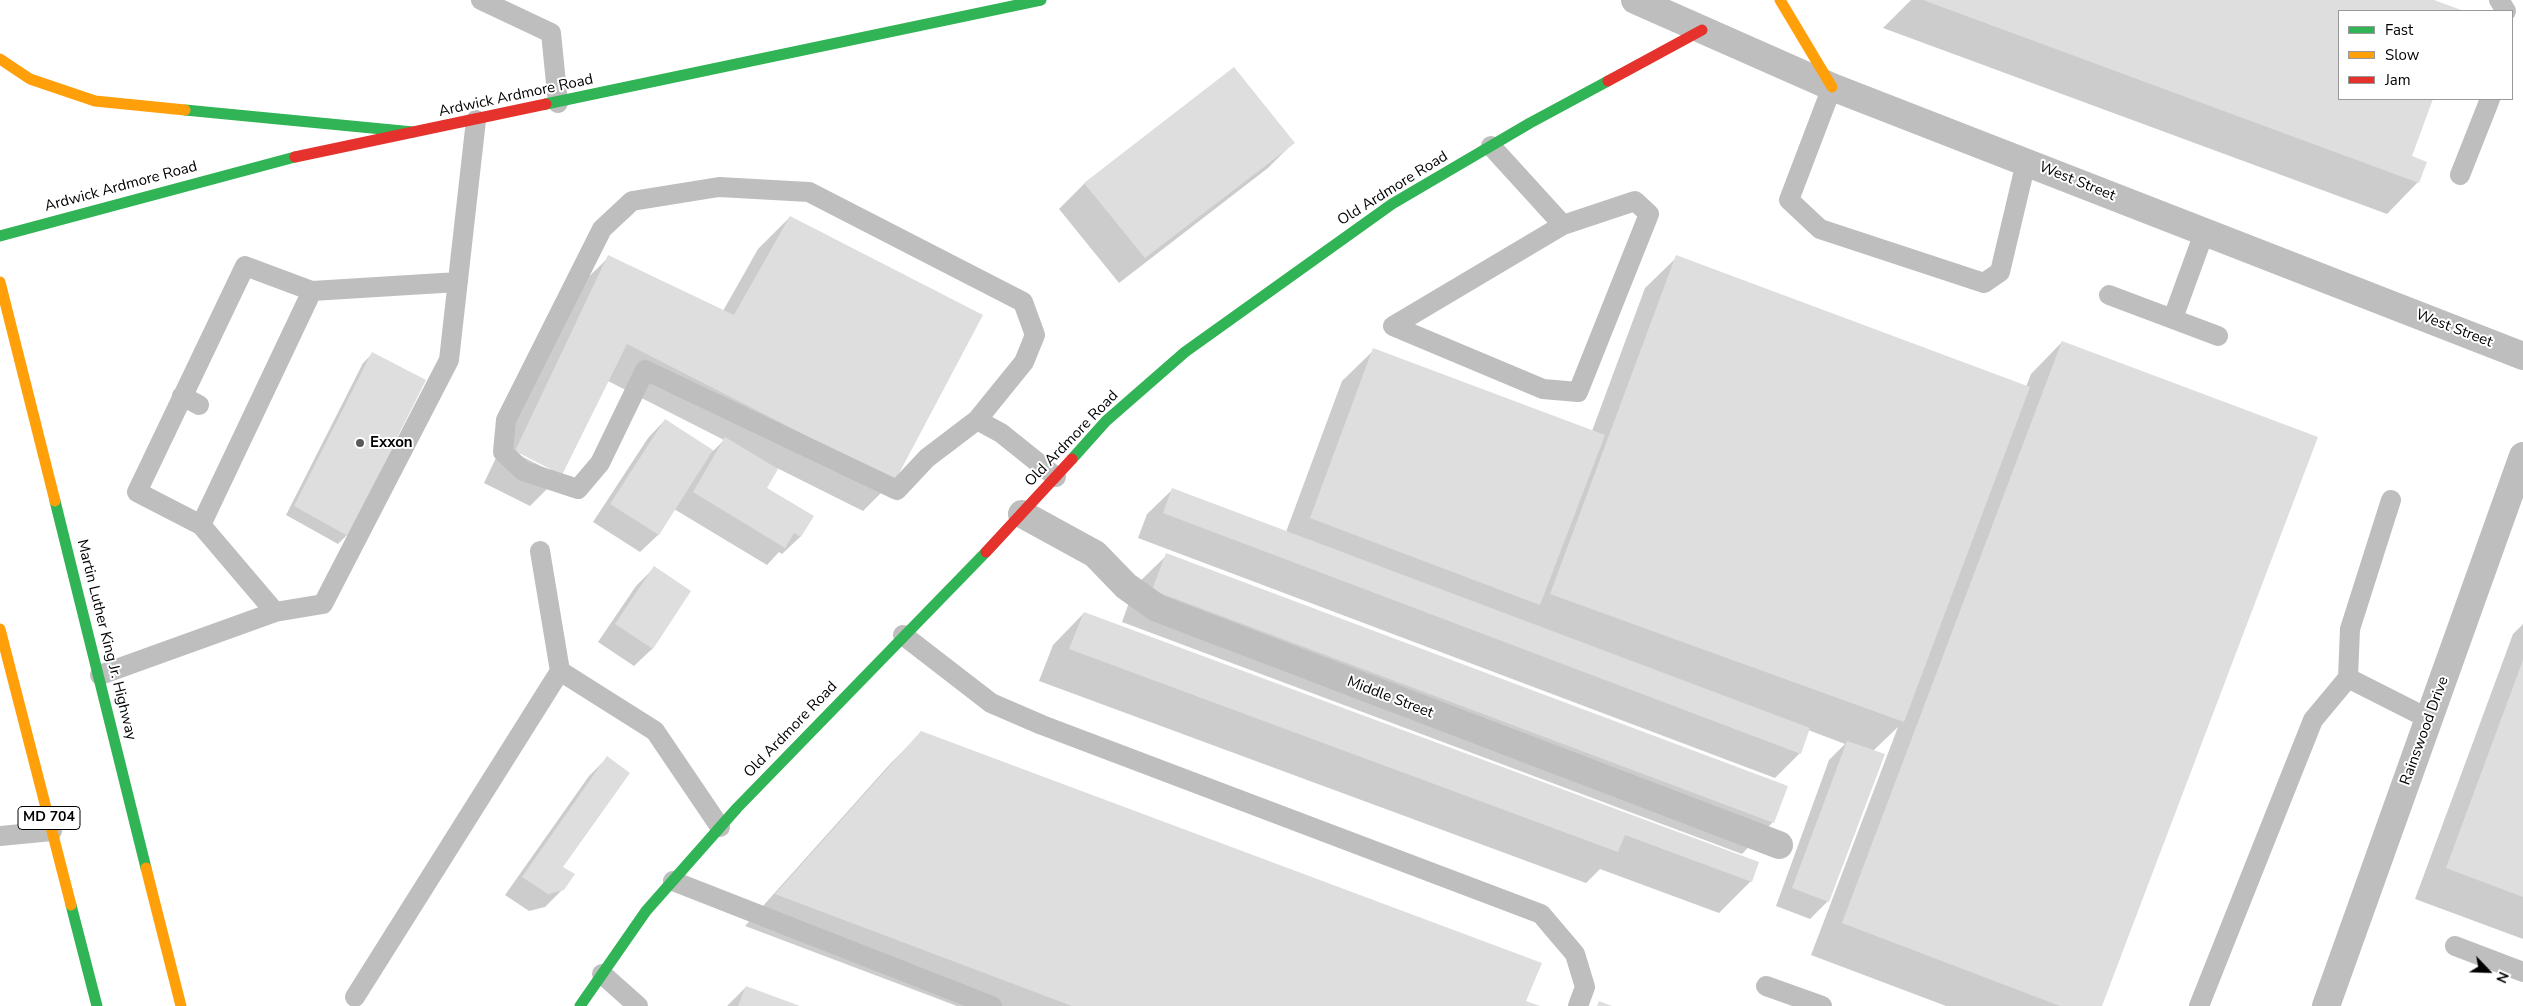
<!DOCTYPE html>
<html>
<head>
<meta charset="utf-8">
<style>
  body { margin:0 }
  #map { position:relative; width:2523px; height:1006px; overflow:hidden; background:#fff; font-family:"Nunito Sans",sans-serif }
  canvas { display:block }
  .legend { position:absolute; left:2338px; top:10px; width:175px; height:90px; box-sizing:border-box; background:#fff; border:1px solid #999; margin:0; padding:6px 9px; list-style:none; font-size:15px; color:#000 }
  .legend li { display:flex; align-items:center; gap:10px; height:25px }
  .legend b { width:25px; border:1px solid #999 }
  .north { position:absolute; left:2463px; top:946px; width:50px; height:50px; -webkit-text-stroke:4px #fff; paint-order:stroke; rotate:114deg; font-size:14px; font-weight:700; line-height:20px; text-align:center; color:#000 }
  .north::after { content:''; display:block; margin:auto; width:18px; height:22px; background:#000; clip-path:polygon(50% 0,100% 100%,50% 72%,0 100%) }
</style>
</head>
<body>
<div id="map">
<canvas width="2523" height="1006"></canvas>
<ul class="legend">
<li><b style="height:6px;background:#30b455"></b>Fast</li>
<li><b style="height:6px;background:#ff9f0a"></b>Slow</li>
<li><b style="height:6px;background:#e5322d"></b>Jam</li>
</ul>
<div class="north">N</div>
</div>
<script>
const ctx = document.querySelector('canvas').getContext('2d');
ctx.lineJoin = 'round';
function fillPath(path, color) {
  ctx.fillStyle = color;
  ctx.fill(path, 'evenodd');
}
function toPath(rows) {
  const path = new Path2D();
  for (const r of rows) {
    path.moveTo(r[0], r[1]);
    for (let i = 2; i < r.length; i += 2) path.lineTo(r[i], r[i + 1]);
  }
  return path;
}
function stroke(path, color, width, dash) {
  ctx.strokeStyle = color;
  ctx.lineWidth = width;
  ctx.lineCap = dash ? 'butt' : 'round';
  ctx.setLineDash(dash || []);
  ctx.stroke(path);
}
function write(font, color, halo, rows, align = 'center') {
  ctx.font = font + ' "Nunito Sans",sans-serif';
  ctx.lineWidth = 4;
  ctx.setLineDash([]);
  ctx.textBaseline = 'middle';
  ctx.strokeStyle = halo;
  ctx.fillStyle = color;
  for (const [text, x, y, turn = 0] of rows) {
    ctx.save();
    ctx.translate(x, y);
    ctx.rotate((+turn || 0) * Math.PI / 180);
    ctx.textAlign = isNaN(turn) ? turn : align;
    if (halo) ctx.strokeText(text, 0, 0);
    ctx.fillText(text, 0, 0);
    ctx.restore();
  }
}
const shadow = toPath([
  [1911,0,2430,0,2461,11,2339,11,2339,99,2432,99,2410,157,2418,182,2387,214,1883,28],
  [1234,68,1293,143,1268,168,1119,283,1059,209,1084,184],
  [790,217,894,480,863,511,777,468,766,488,813,516,800,537,782,554,779,552,767,565,674,509,658,535,640,552,593,522,648,438,665,420,713,451,724,440,608,381,561,475,530,506,484,483,577,288,609,257,723,311,758,249],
  [510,447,551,468,551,471,509,450],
  [1677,257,2026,387,2031,374,2062,342,2101,1006,1946,1006,1811,955,1898,727,1873,751,1828,901,1810,919,1776,906,1829,760,1845,744,1808,730,1800,753,1775,778,1138,538,1147,514,1173,489,1286,532,1342,381,1374,350,1592,431,1645,288],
  [372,354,347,535,338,544,286,515,363,363],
  [1167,555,1773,822,1742,854,1122,622,1135,586],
  [654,568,689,592,652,649,634,666,598,642,636,586],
  [1084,613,1751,881,1719,913,1600,869,1586,883,1039,681,1053,645],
  [2523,624,2523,939,2415,899,2513,634],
  [922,732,1524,1001,1537,1006,957,1006,745,926,890,764],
  [607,758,561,867,563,889,545,907,529,911,505,895,589,776],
  [746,987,797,1006,727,1006]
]);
const building = toPath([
  [1923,0,2434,0,2464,11,2339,11,2339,99,2433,99,2412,156,2427,162,2419,183],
  [1234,67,1295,143,1145,258,1084,183],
  [790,216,983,315,895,481,627,344,562,475,515,451,608,255,734,315],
  [1676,255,2030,387,1904,722,1550,594],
  [2062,341,2318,437,2102,1006,2060,1006,1842,923],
  [1373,348,1605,435,1540,605,1310,518],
  [372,352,426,380,348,536,294,506],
  [665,419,713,450,659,535,610,504],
  [725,437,778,469,767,488,814,516,801,537,794,533,785,548,693,492],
  [1172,488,1810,728,1801,754,1163,513],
  [1166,553,1788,786,1774,823,1152,590],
  [654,566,691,591,653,649,615,624],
  [1084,612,1759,862,1752,882,1625,835,1618,852,1069,649],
  [2523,660,2523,897,2446,868],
  [921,731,1542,963,1526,1001,1540,1006,1072,1006,775,894],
  [1847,741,1885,754,1829,902,1792,888],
  [607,756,630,773,563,867,575,874,564,890,548,894,522,877],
  [746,986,800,1006,738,1006],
  [1599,1001,1612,1006,1597,1006]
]);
const lane = toPath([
  [481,0,551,33,558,103],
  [2499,0,2506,11],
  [1832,87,1789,200,1820,229,1984,283,2000,272,2026,162],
  [1491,146,1563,225,1635,201,1649,214,1578,392,1543,389,1393,326,1563,225],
  [2460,175,2490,99],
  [2109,295,2218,336],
  [2173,318,2204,233],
  [182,396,199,405],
  [977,420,927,458,897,490,645,370,600,463,578,489,523,471,503,452,506,420,602,229,632,201,719,187,809,192,1023,302,1035,335,1024,362,977,420,1001,433,1056,477],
  [2391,500,2350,629,2348,678,2429,719],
  [201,525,312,291],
  [540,551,560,671,655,731,720,827],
  [275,612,201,525,137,492,245,266,312,291,458,282],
  [903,635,991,703,1042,725,1541,914,1575,954,1585,987,1578,1006],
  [100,675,275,612,323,604,449,360,476,120],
  [0,836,52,831],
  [673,881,992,1006],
  [2455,946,2523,972],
  [602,974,638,1006],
  [1766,986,1822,1006],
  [355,997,560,671],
  [2199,1006,2313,720,2348,678]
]);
const street = toPath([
  [1635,0,1832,87,2523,356],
  [1022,514,1095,554,1126,586,1157,608,1779,845],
  [2326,1006,2523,456]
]);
const fast = toPath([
  [546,104,1041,0],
  [185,110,413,132],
  [0,236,295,157],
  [1072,459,1106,421,1185,352,1392,204,1530,123,1608,81],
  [55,501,146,868],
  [71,905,97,1006],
  [580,1006,646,911,737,808,986,552]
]);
const slow = toPath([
  [1780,0,1832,87],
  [0,59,30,79,95,101,185,110],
  [0,282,55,501],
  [0,629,71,905],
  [146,868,181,1006]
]);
const jam = toPath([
  [1608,81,1702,30],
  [295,157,546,104],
  [986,552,1072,459]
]);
const markers = [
  [360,443,5,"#595959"]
];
const shields = [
  [49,818,62]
];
const shieldNames = [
  ["MD 704",49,818]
];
const streetNames = [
  ["Ardwick Ardmore Road",516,96,-12],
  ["West Street",2077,182,22],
  ["Ardwick Ardmore Road",121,187,-15],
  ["Old Ardmore Road",1393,189,-32],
  ["West Street",2454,329,21],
  ["Old Ardmore Road",1072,439,-46],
  ["Martin Luther King Jr. Highway",106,640,76],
  ["Middle Street",1390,698,21],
  ["Old Ardmore Road",791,730,-46],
  ["Rainswood Drive",2425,731,-70]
];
const poiNames = [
  ["Exxon",370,443]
];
fillPath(shadow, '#0003');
fillPath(building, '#dedede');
stroke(lane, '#bebebe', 20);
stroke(street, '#bebebe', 28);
stroke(fast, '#30b455', 11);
stroke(slow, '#ff9f0a', 11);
stroke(jam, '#e5322d', 11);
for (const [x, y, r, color] of markers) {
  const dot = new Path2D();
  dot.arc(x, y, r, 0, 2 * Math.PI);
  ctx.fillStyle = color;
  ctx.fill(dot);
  stroke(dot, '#fff', 2);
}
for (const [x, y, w] of shields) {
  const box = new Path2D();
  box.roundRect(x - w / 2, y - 11.5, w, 23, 4);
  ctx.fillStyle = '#fff';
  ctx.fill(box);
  stroke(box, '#000', 1);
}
write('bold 14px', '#000', null, shieldNames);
write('15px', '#000', '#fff', streetNames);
write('bold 15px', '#000', '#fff', poiNames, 'left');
</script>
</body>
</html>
